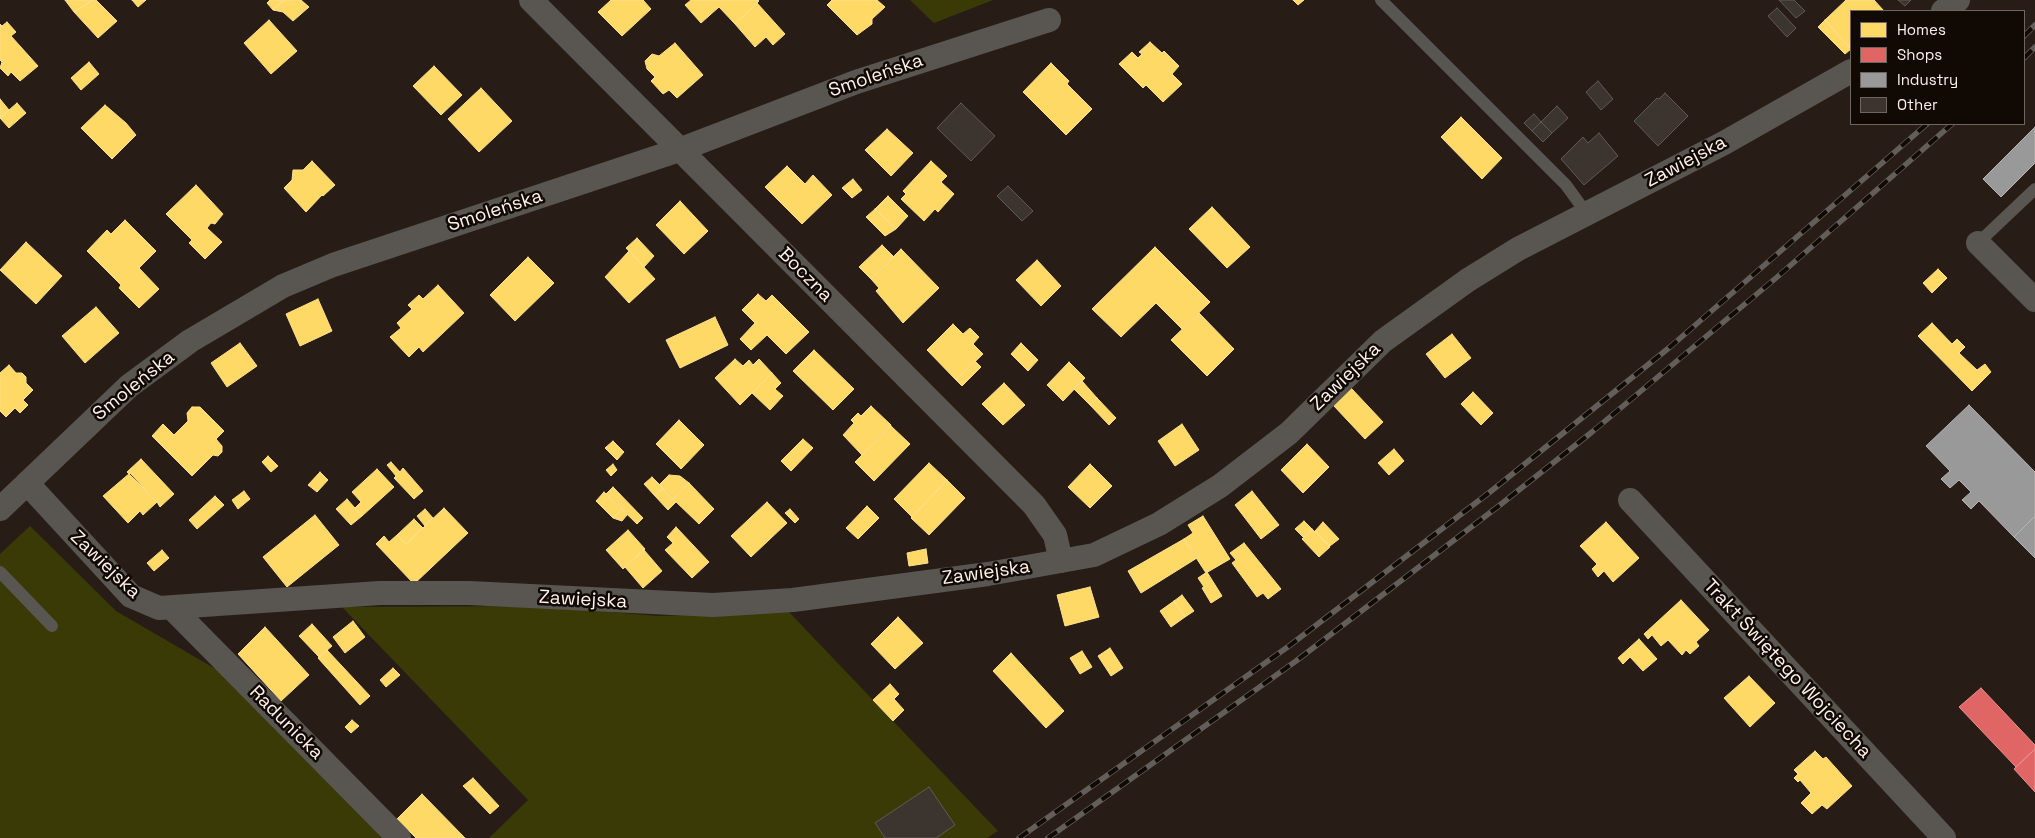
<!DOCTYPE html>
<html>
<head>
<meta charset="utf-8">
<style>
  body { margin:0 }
  #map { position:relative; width:2035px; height:838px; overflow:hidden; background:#271d16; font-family:"Space Grotesk",sans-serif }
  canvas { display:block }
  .legend { position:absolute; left:1850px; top:10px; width:175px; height:115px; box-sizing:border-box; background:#100904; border:1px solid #706660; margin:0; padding:6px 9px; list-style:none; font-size:15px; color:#fff2ea }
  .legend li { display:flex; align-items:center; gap:10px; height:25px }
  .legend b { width:25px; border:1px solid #706660 }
</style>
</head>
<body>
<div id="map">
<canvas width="2035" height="838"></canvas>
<ul class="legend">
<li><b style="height:14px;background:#ffd966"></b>Homes</li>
<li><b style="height:14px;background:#e06666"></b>Shops</li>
<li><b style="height:14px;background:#999"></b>Industry</li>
<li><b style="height:14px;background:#3c352f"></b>Other</li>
</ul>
</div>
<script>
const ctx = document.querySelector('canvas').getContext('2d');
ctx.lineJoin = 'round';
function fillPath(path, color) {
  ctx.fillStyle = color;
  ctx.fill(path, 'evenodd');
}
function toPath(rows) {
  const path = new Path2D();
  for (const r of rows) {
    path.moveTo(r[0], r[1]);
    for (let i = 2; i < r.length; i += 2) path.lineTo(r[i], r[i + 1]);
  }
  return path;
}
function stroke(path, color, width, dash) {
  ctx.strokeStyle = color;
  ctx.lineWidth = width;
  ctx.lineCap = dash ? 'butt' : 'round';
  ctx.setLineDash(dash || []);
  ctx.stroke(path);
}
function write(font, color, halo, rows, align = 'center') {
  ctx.font = font + ' "Space Grotesk",sans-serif';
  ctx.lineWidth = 5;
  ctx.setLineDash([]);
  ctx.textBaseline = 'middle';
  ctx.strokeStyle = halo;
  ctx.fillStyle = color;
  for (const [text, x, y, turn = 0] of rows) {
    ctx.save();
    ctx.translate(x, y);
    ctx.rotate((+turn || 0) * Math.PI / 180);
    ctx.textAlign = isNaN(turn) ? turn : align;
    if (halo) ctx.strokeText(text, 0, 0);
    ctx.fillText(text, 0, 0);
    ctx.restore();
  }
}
const green = toPath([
  [910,0,993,0,934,23],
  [30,526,116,611,226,675,386,838,0,838,0,554],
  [534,606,659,616,789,612,998,831,987,838,489,838,528,800,342,607]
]);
const homes = toPath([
  [65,0,93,0,74,12,65,0],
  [93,0,96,0,117,21,98,38,74,12,93,0],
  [132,0,146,0,138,7,132,0],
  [270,0,284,0,273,10,267,3,270,0],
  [284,0,301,0,309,7,293,21,283,12,273,10,284,0],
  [611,0,643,0,651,9,622,36,598,12,611,0],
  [691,0,758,0,759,1,735,24,719,7,701,23,685,5,691,0],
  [832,0,877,0,885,7,872,19,872,24,857,35,827,5,832,0],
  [1293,0,1304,0,1298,5,1293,0],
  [1846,0,1874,0,1884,11,1851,11,1851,49,1825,20,1846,0],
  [757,3,785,34,773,45,766,37,755,47,735,24,757,3],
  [269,20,297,51,271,74,244,43,269,20],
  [1825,20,1851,49,1845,54,1818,27,1825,20],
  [7,22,16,32,11,36,38,66,20,81,11,72,8,76,0,68,2,62,0,60,0,24,2,26,7,22],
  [1150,42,1162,53,1164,51,1179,66,1172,74,1182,84,1163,102,1146,85,1143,88,1119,64,1132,52,1138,58,1142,54,1139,52,1150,42],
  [675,43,703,75,677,98,669,90,663,94,651,81,655,77,647,69,645,61,652,54,659,56,675,43],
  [89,62,99,74,81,90,71,78,89,62],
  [1051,63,1069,81,1067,84,1092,109,1066,135,1023,92,1051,63],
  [434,66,462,95,441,115,413,86,434,66],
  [481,88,512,121,479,152,448,119,481,88],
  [0,99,9,110,0,118,0,99],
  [17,103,26,113,9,128,0,118,17,103],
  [105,105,126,123,136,135,112,159,81,128,105,105],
  [1461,117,1502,158,1482,179,1441,137,1461,117],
  [887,129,913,153,891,176,865,150,887,129],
  [312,161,335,185,323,196,322,195,306,212,284,188,292,180,293,170,303,170,312,161],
  [931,161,947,176,941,182,954,194,938,212,935,209,924,221,901,199,906,194,903,191,931,161],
  [787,166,805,184,813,175,832,195,802,224,765,187,787,166],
  [853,179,862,190,852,198,842,188,853,179],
  [196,185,223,214,215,224,211,223,207,228,222,242,205,259,189,243,192,240,166,214,196,185],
  [888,196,908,216,896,229,875,209,888,196],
  [680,201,708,231,684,254,656,225,680,201],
  [1212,207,1250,247,1227,268,1189,229,1212,207],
  [875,209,896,229,885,236,866,217,875,209],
  [125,220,156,251,139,268,159,289,139,308,119,288,121,285,87,251,107,230,111,234,125,220],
  [637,238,654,256,644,267,626,248,637,238],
  [26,242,62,276,36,304,0,270,26,242],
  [882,245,893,256,871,279,859,267,882,245],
  [1155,247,1210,302,1182,329,1156,303,1121,337,1092,309,1155,247],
  [901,249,939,288,903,323,876,291,879,288,871,279,901,249],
  [629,251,655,279,629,303,605,277,629,251],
  [528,257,554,283,515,321,490,295,528,257],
  [1037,260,1061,286,1041,306,1016,280,1037,260],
  [1938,269,1947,278,1932,293,1923,283,1938,269],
  [438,285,464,313,423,352,419,347,409,357,390,337,401,328,397,323,412,309,408,305,419,295,423,299,438,285],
  [758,294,766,301,772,295,809,332,786,354,767,335,751,350,740,339,755,323,742,310,758,294],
  [318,299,332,331,300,346,286,314,318,299],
  [96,307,119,333,85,363,62,336,96,307],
  [1199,313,1234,349,1207,376,1171,340,1199,313],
  [715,317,728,345,680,368,666,340,715,317],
  [1932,323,1952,344,1957,339,1965,347,1959,353,1977,370,1985,364,1991,372,1972,391,1918,336,1932,323],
  [953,324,963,334,970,328,979,337,973,344,983,354,956,380,927,350,953,324],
  [1452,334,1471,358,1445,378,1426,354,1452,334],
  [240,343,257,366,227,387,211,363,240,343],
  [1021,343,1038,360,1028,371,1011,354,1021,343],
  [814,350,854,389,833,410,793,371,814,350],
  [735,359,743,366,749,360,753,365,759,359,772,373,740,405,715,378,735,359],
  [975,361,981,367,962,386,956,380,975,361],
  [1069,362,1085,378,1063,401,1047,385,1069,362],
  [9,365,16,373,22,373,26,377,26,383,33,390,23,400,28,405,20,413,15,408,6,417,0,411,0,373,9,365],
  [772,373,781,383,775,389,783,396,770,410,752,393,772,373],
  [1082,381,1097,398,1090,405,1074,389,1082,381],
  [1004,383,1025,405,1003,425,982,404,1004,383],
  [1351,388,1383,422,1365,439,1333,405,1351,388],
  [1473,392,1493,413,1481,425,1461,404,1473,392],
  [1097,398,1116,418,1109,425,1090,405,1097,398],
  [871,406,891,425,862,455,843,435,854,423,851,420,858,413,861,416,871,406],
  [192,407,200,407,224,431,216,439,222,446,222,452,218,456,213,455,192,476,152,436,163,424,174,435,188,421,187,413,192,407],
  [679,420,704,445,681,469,656,444,679,420],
  [1182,424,1199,450,1175,466,1158,441,1182,424],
  [891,426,910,444,874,481,855,462,891,426],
  [803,439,813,448,791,471,781,461,803,439],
  [613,441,624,452,617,460,605,448,613,441],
  [1307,444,1329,467,1303,493,1281,470,1307,444],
  [1394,449,1404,461,1389,475,1378,463,1394,449],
  [268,456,278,466,271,472,262,462,268,456],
  [141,459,174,494,160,507,157,502,127,472,141,459],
  [391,462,400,472,403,468,423,491,414,499,394,478,396,476,387,465,391,462],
  [929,463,947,480,912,517,894,499,929,463],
  [613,464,617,470,611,476,606,470,613,464],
  [1090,464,1112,486,1090,508,1068,487,1090,464],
  [377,469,394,487,362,516,355,508,361,502,352,492,377,469],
  [320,472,328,480,317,492,308,485,320,472],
  [130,473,157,502,143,515,140,511,128,523,103,496,130,473],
  [669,475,680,476,689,483,673,499,659,485,669,475],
  [652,477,663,488,655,496,644,484,652,477],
  [947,480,965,498,929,535,911,518,947,480],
  [689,483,714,509,699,524,673,499,689,483],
  [613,487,643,518,637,524,606,494,613,487],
  [663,488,676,502,668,510,655,496,663,488],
  [244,491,250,499,238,509,232,500,244,491],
  [1252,491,1279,525,1261,539,1235,505,1252,491],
  [604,492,622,509,613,518,596,501,604,492],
  [215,496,224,505,197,529,189,520,215,496],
  [347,499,362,516,351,525,336,509,347,499],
  [767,502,787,523,751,557,731,536,767,502],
  [867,506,879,518,858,539,846,528,867,506],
  [444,508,468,533,414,584,376,544,384,536,389,542,397,535,406,544,444,508],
  [425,509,433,518,425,526,417,516,425,509],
  [622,509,627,515,622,521,613,518,622,509],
  [790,509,799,519,795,523,785,513,790,509],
  [315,515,339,545,287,587,263,557,315,515],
  [1203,516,1230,559,1206,573,1184,539,1193,533,1188,525,1203,516],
  [414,519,423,528,406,544,397,535,414,519],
  [1304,521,1312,529,1303,537,1295,529,1304,521],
  [1323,522,1339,539,1330,546,1315,531,1323,522],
  [1606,522,1639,558,1613,582,1604,571,1598,577,1592,569,1597,564,1580,546,1606,522],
  [676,527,709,562,692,578,665,550,673,543,667,537,676,527],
  [1312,529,1330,547,1319,557,1302,539,1312,529],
  [628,530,645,549,623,569,606,550,628,530],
  [1184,539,1197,558,1141,593,1128,571,1184,539],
  [1244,543,1281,589,1268,599,1263,593,1257,597,1232,563,1236,560,1230,553,1244,543],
  [926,549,928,563,909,566,907,553,926,549],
  [162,550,169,558,154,571,147,563,162,550],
  [644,550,662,571,643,588,625,567,644,550],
  [1207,572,1222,596,1211,603,1202,588,1204,587,1198,578,1207,572],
  [1090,587,1099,617,1065,626,1057,595,1090,587],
  [1182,595,1194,611,1185,617,1174,601,1182,595],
  [1681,600,1709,630,1696,642,1699,646,1690,654,1686,650,1682,655,1668,640,1661,646,1652,635,1648,639,1644,634,1681,600],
  [1174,601,1185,617,1171,627,1160,611,1174,601],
  [898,617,923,643,895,669,871,644,898,617],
  [353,621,365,637,345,653,333,637,353,621],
  [312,624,332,646,319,657,299,636,312,624],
  [265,627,309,675,281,701,238,654,265,627],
  [1639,639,1657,659,1643,671,1630,657,1623,664,1618,658,1639,639],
  [1110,648,1123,668,1111,676,1098,656,1110,648],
  [327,650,370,696,360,705,318,658,327,650],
  [1082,651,1092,667,1080,674,1070,658,1082,651],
  [1011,653,1064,711,1046,728,993,671,1011,653],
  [393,668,400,675,386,687,380,680,393,668],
  [1749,676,1775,703,1750,727,1724,698,1749,676],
  [890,684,899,694,894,699,904,710,893,721,873,700,890,684],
  [352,720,359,726,351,733,345,727,352,720],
  [1815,751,1823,759,1826,757,1852,786,1827,809,1822,805,1812,814,1801,803,1811,793,1800,780,1798,782,1794,778,1798,774,1794,770,1815,751],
  [473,778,499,806,490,814,463,786,473,778],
  [422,794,465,838,416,838,397,819,422,794]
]);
const shops = toPath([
  [1981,688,2035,745,2035,749,2016,767,1959,707,1981,688],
  [2035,749,2035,792,2014,769,2035,749]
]);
const industry = toPath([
  [2035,127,2035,163,2001,197,1983,179,2035,127],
  [1969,405,2035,472,2035,516,2014,537,1979,501,1971,509,1962,500,1971,492,1959,480,1950,488,1941,479,1950,471,1926,446,1969,405],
  [2035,516,2035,558,2014,537,2035,516]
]);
const building = toPath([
  [1779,0,1794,0,1805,11,1796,18,1779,0],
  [1898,0,1911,0,1905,6,1898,0],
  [1777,8,1796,28,1787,37,1768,16,1777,8],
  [1598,81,1613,99,1601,110,1586,92,1598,81],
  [1665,93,1688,116,1658,146,1634,121,1657,98,1659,99,1665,93],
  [961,103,995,136,971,161,937,128,961,103],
  [1557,106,1568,118,1552,133,1541,122,1557,106],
  [1534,114,1541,122,1532,131,1524,123,1534,114],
  [1541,122,1552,133,1543,142,1532,131,1541,122],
  [1599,133,1618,156,1584,185,1561,159,1583,137,1588,143,1599,133],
  [1008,186,1033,211,1022,221,997,196,1008,186],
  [929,787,955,825,936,838,885,838,875,823,929,787]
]);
const service = toPath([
  [1381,0,1566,185,1587,214],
  [1978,243,2035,189],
  [0,572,52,626]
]);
const minor = toPath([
  [531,0,1034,505,1055,535,1061,561],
  [1943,11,1958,0],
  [1978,243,2035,300],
  [27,483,131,596,159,608,380,593,469,593,713,605,793,600,988,574,1094,555,1159,524,1220,486,1289,433,1383,341,1468,280,1518,249,1724,143,1851,71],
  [1630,500,1944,838],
  [0,509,129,386,190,341,283,286,333,265,679,150,856,82,1049,20],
  [172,608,399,838]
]);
const rail = toPath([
  [2024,36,2035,25],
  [2024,58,2035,47],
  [1019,838,1289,646,1490,492,1670,347,1927,124],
  [1048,838,1296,661,1500,505,1592,432,1776,278,1952,124]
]);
const streetNames = [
  ["Smoleńska",876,76,-19],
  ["Zawiejska",1686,162,-28],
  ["Smoleńska",495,211,-18],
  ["Boczna",805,275,45],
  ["Zawiejska",1346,377,-44],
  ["Smoleńska",134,386,-39],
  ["Zawiejska",105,565,44],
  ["Zawiejska",986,573,-8],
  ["Zawiejska",583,600,3],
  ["Trakt Świętego Wojciecha",1787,669,47],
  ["Radunicka",286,723,45]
];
fillPath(green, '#3a3a06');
fillPath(homes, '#ffd966');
stroke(homes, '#ffe08e', 1);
fillPath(shops, '#e06666');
stroke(shops, '#e9908e', 1);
fillPath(industry, '#999');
stroke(industry, '#b8b4b1', 1);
fillPath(building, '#3c352f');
stroke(building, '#615a53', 1);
stroke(service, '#595652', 12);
stroke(minor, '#595652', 24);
stroke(rail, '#635e5a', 5.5);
stroke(rail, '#100904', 4, [11]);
write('19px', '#fff2ea', '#100904', streetNames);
</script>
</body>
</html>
